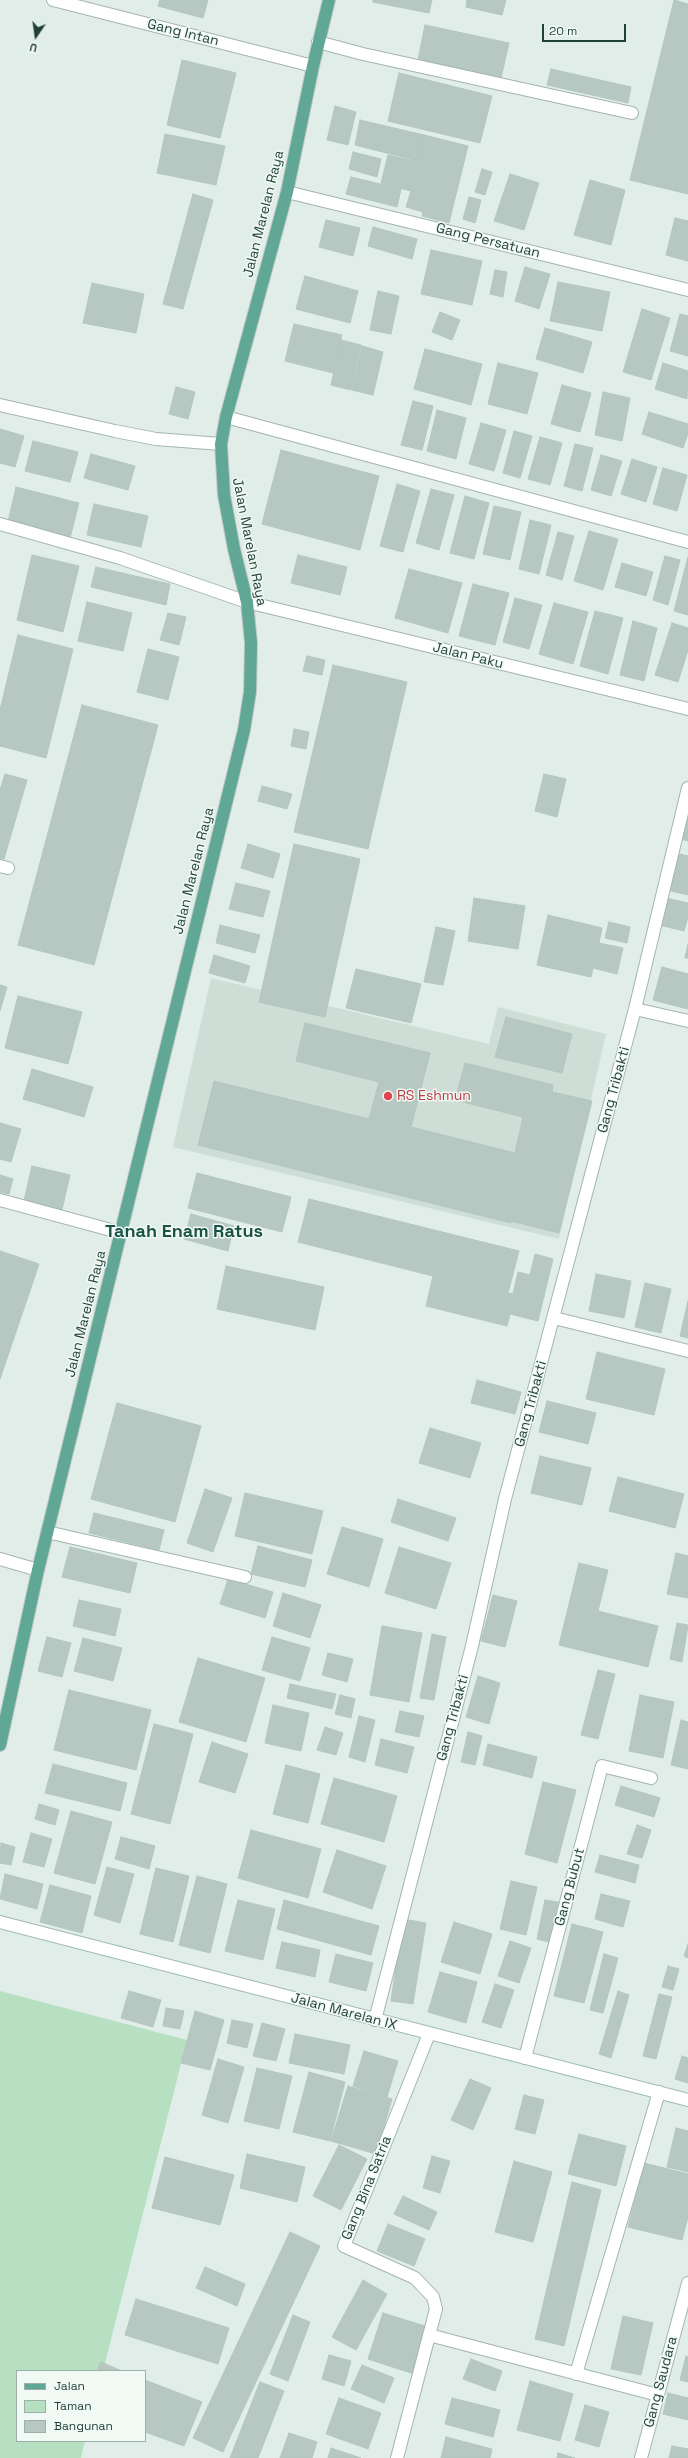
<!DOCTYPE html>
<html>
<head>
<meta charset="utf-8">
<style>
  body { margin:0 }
  #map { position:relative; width:688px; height:2458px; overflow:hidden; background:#e1ede8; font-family:"Space Grotesk",sans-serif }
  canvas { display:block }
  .legend { position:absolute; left:16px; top:2370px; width:130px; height:72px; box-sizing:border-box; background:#f1f9f5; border:1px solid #9dafa9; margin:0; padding:5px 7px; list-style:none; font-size:12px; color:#1f3f37 }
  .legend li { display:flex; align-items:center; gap:8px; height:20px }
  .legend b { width:20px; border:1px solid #9dafa9 }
  .north { position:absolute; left:16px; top:16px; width:40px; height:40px; -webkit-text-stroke:3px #f1f9f5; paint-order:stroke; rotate:193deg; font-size:11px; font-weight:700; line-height:16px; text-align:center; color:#1f3f37 }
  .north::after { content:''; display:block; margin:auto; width:14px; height:18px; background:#1f3f37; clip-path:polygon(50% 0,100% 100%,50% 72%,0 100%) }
  .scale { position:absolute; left:542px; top:24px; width:84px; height:18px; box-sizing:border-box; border:2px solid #1f3f37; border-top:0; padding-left:5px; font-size:12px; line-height:14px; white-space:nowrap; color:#1f3f37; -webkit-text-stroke:3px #f1f9f5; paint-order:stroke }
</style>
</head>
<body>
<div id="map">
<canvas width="688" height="2458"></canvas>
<ul class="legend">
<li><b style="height:5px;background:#61a796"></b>Jalan</li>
<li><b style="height:11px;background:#b7e0c3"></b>Taman</li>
<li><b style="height:11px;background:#b6c8c1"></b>Bangunan</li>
</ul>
<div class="north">U</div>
<div class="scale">20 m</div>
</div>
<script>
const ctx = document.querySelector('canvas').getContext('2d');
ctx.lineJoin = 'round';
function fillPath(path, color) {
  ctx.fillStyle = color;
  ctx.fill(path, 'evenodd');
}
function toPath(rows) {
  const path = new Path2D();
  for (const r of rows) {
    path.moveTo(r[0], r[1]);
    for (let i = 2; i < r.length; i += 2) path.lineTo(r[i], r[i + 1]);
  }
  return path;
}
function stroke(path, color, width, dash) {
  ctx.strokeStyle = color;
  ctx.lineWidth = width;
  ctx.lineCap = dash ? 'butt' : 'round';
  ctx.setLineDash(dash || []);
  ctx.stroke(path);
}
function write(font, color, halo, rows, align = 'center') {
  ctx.font = font + ' "Space Grotesk",sans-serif';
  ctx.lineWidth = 3;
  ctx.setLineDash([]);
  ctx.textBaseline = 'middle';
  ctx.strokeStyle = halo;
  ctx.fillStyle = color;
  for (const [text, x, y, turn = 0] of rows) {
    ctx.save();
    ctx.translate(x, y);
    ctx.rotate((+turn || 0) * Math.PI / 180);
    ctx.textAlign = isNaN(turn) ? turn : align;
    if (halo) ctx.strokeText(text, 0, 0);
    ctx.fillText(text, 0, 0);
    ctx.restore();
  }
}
const built = toPath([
  [211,978,489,1044,498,1007,606,1034,559,1239,173,1147]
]);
const green = toPath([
  [0,1991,187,2040,103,2371,17,2371,17,2441,85,2441,81,2458,0,2458]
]);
const building = toPath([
  [160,0,208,0,203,18,158,6,160,0],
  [373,0,432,0,429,13,373,2,373,0],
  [467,0,506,0,502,15,466,7,467,0],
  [674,0,688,4,688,194,630,180,674,0],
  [425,25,509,43,501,78,418,60,425,25],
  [182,60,236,73,220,138,167,125,182,60],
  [551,69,631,87,628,103,547,85,551,69],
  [399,73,492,96,480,143,388,121,399,73],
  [335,106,356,112,348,145,327,140,335,106],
  [360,120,424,135,418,161,355,145,360,120],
  [165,134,225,146,216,185,157,173,165,134],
  [424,135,468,146,449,223,422,216,423,212,406,207,411,191,381,183,388,155,418,162,424,135],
  [353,152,381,159,377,177,349,169,353,152],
  [482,169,492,172,485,195,475,192,482,169],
  [510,174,539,183,524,230,494,221,510,174],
  [351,177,401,189,397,207,346,194,351,177],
  [590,180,625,190,611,245,574,235,590,180],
  [193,194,213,200,183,309,163,304,193,194],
  [469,197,481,200,475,223,463,219,469,197],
  [675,218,688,221,688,261,666,255,675,218],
  [326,220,360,228,353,256,319,247,326,220],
  [373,227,417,239,412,259,368,246,373,227],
  [431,250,482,261,472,305,421,294,431,250],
  [525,267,550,274,539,309,515,301,525,267],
  [495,270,507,272,503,297,490,294,495,270],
  [305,276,358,291,350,323,296,309,305,276],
  [558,282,610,292,602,331,550,321,558,282],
  [92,283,144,294,136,333,83,323,92,283],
  [378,291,399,296,391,334,370,330,378,291],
  [642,309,670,318,651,380,623,372,642,309],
  [440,312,460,320,452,340,432,332,440,312],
  [680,314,688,316,688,356,670,351,680,314],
  [294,324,342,335,333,373,285,361,294,324],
  [545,328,592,342,583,373,536,359,545,328],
  [341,340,361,345,351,390,331,385,341,340],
  [362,346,383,352,373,395,352,390,362,346],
  [425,349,482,364,471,405,414,389,425,349],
  [498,363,538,373,527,414,488,404,498,363],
  [663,363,688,371,687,399,655,389,663,363],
  [562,385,591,393,580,432,551,424,562,385],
  [176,387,195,392,188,419,169,414,176,387],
  [603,392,630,398,622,441,595,435,603,392],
  [413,401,433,406,422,450,401,445,413,401],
  [437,410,466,418,456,459,427,451,437,410],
  [649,412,688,424,688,433,683,448,642,434,649,412],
  [481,423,506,430,494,471,469,464,481,423],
  [0,429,24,436,15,467,0,463,0,429],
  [514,431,532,436,520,478,503,473,514,431],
  [540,437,562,443,550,485,528,479,540,437],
  [33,441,78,452,70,482,25,471,33,441],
  [575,444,593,448,582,491,564,486,575,444],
  [281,450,379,476,360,550,262,524,281,450],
  [91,454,135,466,128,490,84,478,91,454],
  [601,455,622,461,611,496,591,490,601,455],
  [632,459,657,467,646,502,621,494,632,459],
  [663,468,687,475,677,511,653,504,663,468],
  [397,484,420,491,403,552,380,546,397,484],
  [16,487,79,503,70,538,8,522,16,487],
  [431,489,454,495,439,550,416,543,431,489],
  [465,496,489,503,474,559,450,553,465,496],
  [94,504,148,516,141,547,87,535,94,504],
  [494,506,521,512,510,560,483,554,494,506],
  [530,520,551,525,539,574,519,569,530,520],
  [589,531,618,539,603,590,574,581,589,531],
  [558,532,574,536,562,580,546,575,558,532],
  [32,555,79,566,63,632,17,620,32,555],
  [298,555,347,567,340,595,291,583,298,555],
  [665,556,680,560,668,605,653,600,665,556],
  [688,557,688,615,674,611,688,557],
  [622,563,653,572,646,596,615,587,622,563],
  [96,567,170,584,166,605,91,587,96,567],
  [409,569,462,583,448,633,395,618,409,569],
  [473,584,509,593,495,645,459,636,473,584],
  [515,598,542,605,529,649,503,642,515,598],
  [87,602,132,613,123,651,78,641,87,602],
  [554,603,588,612,573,664,539,654,554,603],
  [595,611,623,618,608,674,580,666,595,611],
  [168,613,186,617,179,645,160,640,168,613],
  [633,621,657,628,644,681,620,675,633,621],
  [672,623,688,628,688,650,678,682,655,675,672,623],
  [18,635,73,649,46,758,0,746,0,710,18,635],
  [148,649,179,657,168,700,137,692,148,649],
  [307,656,325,660,322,675,303,671,307,656],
  [333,665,407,682,368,849,294,832,333,665],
  [82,705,158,725,94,965,18,945,82,705],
  [294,729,309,732,306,749,291,746,294,729],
  [5,774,27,780,4,859,0,858,0,790,5,774],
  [544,774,566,779,557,817,535,811,544,774],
  [262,786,292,794,287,809,258,801,262,786],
  [688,807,688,841,680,839,688,807],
  [248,844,280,854,273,878,241,868,248,844],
  [294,844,360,859,325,1017,259,1002,294,844],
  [675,853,688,856,688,895,667,890,675,853],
  [236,883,270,891,263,917,229,909,236,883],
  [474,898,525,906,518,949,468,941,474,898],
  [666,898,688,903,688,917,684,931,659,925,666,898],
  [548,915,602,928,599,943,623,948,617,974,593,968,591,977,537,965,548,915],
  [609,922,630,927,627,943,605,938,609,922],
  [220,925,260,935,255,953,216,943,220,925],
  [436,927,455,931,443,985,424,982,436,927],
  [688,944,688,958,685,958,688,944],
  [214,955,250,966,245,983,209,973,214,955],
  [662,967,688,974,688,1009,653,1000,662,967],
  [356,969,421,984,411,1023,346,1008,356,969],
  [0,985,7,987,0,1011,0,985],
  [18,996,82,1012,68,1064,5,1048,18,996],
  [506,1017,572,1034,562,1073,495,1057,506,1017],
  [305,1023,430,1053,411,1127,515,1153,523,1117,455,1100,465,1063,553,1085,552,1092,592,1101,559,1233,511,1221,511,1223,198,1145,214,1081,369,1119,379,1082,296,1061,305,1023],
  [32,1069,93,1087,84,1117,23,1099,32,1069],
  [0,1123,21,1129,11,1162,0,1159,0,1123],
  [32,1166,70,1175,61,1214,23,1205,32,1166],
  [197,1173,291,1197,282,1232,188,1208,197,1173],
  [0,1175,13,1179,9,1194,0,1192,0,1175],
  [309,1199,519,1251,508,1293,513,1294,518,1272,530,1275,535,1254,553,1259,538,1321,510,1314,507,1326,426,1306,433,1276,298,1242,309,1199],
  [191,1214,234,1226,228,1251,184,1239,191,1214],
  [0,1251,39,1264,0,1379,0,1251],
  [226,1266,324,1287,315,1330,217,1309,226,1266],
  [596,1274,631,1281,624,1318,589,1311,596,1274],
  [645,1283,671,1289,661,1333,635,1327,645,1283],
  [688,1301,688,1338,680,1336,688,1301],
  [597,1352,665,1369,654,1415,586,1399,597,1352],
  [477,1380,521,1392,515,1414,471,1403,477,1380],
  [547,1401,596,1413,588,1444,539,1432,547,1401],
  [117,1403,201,1426,175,1522,91,1499,117,1403],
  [430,1428,481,1443,470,1478,419,1463,430,1428],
  [540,1456,591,1468,582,1505,531,1493,540,1456],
  [618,1477,684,1494,675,1528,609,1511,618,1477],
  [205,1489,232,1498,213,1552,187,1543,205,1489],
  [245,1493,323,1511,312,1554,235,1536,245,1493],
  [398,1499,456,1518,448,1541,391,1522,398,1499],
  [94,1513,164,1530,159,1550,89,1533,94,1513],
  [342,1527,383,1539,369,1587,327,1574,342,1527],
  [258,1546,312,1560,305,1587,251,1574,258,1546],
  [70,1547,137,1563,130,1593,62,1577,70,1547],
  [399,1547,451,1563,436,1609,385,1593,399,1547],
  [676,1553,688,1556,688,1598,667,1594,676,1553],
  [579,1563,608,1570,598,1611,658,1626,648,1667,559,1645,579,1563],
  [228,1579,273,1592,265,1618,220,1604,228,1579],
  [283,1593,321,1605,310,1638,273,1626,283,1593],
  [493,1595,517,1601,505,1647,481,1641,493,1595],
  [79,1600,121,1609,115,1636,73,1626,79,1600],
  [677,1623,688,1625,682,1662,670,1659,677,1623],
  [382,1626,422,1633,409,1702,370,1695,382,1626],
  [432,1634,446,1637,434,1700,420,1698,432,1634],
  [47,1637,71,1643,62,1677,38,1671,47,1637],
  [272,1637,310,1648,300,1681,262,1670,272,1637],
  [83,1638,122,1648,113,1681,74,1671,83,1638],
  [328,1653,353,1659,347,1682,322,1675,328,1653],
  [198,1658,265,1678,246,1742,179,1722,198,1658],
  [598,1670,615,1674,598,1739,581,1735,598,1670],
  [478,1676,500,1683,489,1724,466,1717,478,1676],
  [290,1684,336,1694,332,1709,287,1698,290,1684],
  [69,1690,151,1710,136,1770,54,1750,69,1690],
  [340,1695,355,1699,351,1718,335,1714,340,1695],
  [640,1695,674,1702,663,1758,629,1751,640,1695],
  [273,1705,309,1713,301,1751,265,1743,273,1705],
  [400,1711,424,1716,419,1737,395,1732,400,1711],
  [359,1716,375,1720,365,1762,349,1757,359,1716],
  [681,1720,688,1722,688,1769,671,1765,681,1720],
  [154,1724,193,1734,170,1824,131,1814,154,1724],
  [325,1727,343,1733,336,1755,317,1750,325,1727],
  [468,1732,482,1736,475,1765,461,1762,468,1732],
  [381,1739,414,1747,407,1773,375,1765,381,1739],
  [212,1742,248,1754,235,1793,199,1782,212,1742],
  [488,1744,537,1757,532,1778,483,1765,488,1744],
  [53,1764,127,1783,120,1811,45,1793,53,1764],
  [286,1765,320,1774,308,1823,273,1814,286,1765],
  [334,1778,397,1796,384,1842,321,1824,334,1778],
  [543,1782,576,1790,557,1863,525,1854,543,1782],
  [621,1786,660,1798,654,1817,615,1805,621,1786],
  [39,1804,59,1810,55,1825,35,1819,39,1804],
  [71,1811,112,1822,95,1884,54,1873,71,1811],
  [637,1825,651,1830,642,1858,627,1854,637,1825],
  [251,1830,321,1849,308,1898,238,1878,251,1830],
  [31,1833,52,1839,44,1867,23,1862,31,1833],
  [121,1837,155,1846,149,1869,115,1859,121,1837],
  [1,1843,15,1847,11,1865,0,1863,1,1843],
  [337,1850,386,1866,372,1909,323,1892,337,1850],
  [600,1855,639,1865,635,1883,595,1872,600,1855],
  [107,1867,134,1874,120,1923,94,1915,107,1867],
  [156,1868,189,1876,173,1942,140,1934,156,1868],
  [5,1874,43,1884,37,1909,0,1899,5,1874],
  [197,1876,227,1884,210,1953,179,1945,197,1876],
  [511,1881,537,1887,526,1935,500,1929,511,1881],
  [50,1885,91,1896,82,1933,40,1922,50,1885],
  [601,1894,630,1901,623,1927,595,1919,601,1894],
  [238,1900,275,1909,263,1960,225,1951,238,1900],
  [284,1900,379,1926,371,1955,277,1929,284,1900],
  [545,1900,558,1902,549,1942,537,1939,545,1900],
  [403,1919,426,1923,413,2004,391,2001,403,1919],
  [454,1922,492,1934,480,1974,441,1962,454,1922],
  [572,1924,603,1932,584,2003,554,1996,572,1924],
  [510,1941,531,1948,519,1983,498,1976,510,1941],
  [282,1942,320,1950,315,1977,276,1968,282,1942],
  [688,1944,688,1958,684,1956,688,1944],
  [336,1954,373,1963,366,1991,329,1982,336,1954],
  [604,1954,618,1958,603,2013,590,2010,604,1954],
  [668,1966,679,1969,673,1990,662,1987,668,1966],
  [440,1972,477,1982,466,2023,428,2012,440,1972],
  [495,1984,514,1990,501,2028,482,2022,495,1984],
  [129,1991,161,2000,153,2027,121,2018,129,1991],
  [618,1991,629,1995,611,2058,599,2054,618,1991],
  [659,1994,672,1997,656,2059,643,2056,659,1994],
  [166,2008,184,2011,180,2029,163,2026,166,2008],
  [195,2011,224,2020,210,2070,181,2063,195,2011],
  [232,2020,253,2024,247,2048,227,2043,232,2020],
  [262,2023,285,2029,276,2061,253,2056,262,2023],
  [295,2034,350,2045,344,2074,289,2063,295,2034],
  [364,2051,398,2061,387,2097,353,2086,364,2051],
  [682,2056,688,2058,688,2083,675,2079,682,2056],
  [218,2059,244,2067,228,2123,202,2115,218,2059],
  [257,2068,292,2076,279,2129,244,2121,257,2068],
  [309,2072,345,2082,330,2141,293,2132,309,2072],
  [470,2079,491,2088,473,2130,451,2120,470,2079],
  [348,2086,392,2099,376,2154,331,2141,348,2086],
  [524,2095,544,2100,535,2134,515,2129,524,2095],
  [676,2128,688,2131,688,2172,667,2167,676,2128],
  [579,2134,626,2146,616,2186,568,2174,579,2134],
  [339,2145,367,2159,341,2210,313,2196,339,2145],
  [247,2154,305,2167,297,2202,240,2188,247,2154],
  [432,2156,450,2161,440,2193,423,2188,432,2156],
  [165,2157,234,2175,220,2225,152,2208,165,2157],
  [514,2161,552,2172,533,2242,495,2232,514,2161],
  [644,2163,688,2174,688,2217,682,2240,628,2227,644,2163],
  [572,2182,601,2190,564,2346,535,2339,572,2182],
  [403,2196,437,2212,429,2230,394,2214,403,2196],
  [388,2224,425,2239,414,2266,377,2251,388,2224],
  [290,2232,320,2246,223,2452,193,2438,290,2232],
  [205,2267,245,2284,237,2306,196,2288,205,2267],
  [363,2280,387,2294,356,2350,332,2337,363,2280],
  [136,2299,229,2328,218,2364,125,2335,136,2299],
  [383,2313,428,2327,414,2374,368,2359,383,2313],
  [293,2315,310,2322,288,2381,270,2374,293,2315],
  [623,2316,653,2323,641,2375,611,2369,623,2316],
  [329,2355,351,2361,344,2386,322,2379,329,2355],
  [686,2356,688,2357,688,2382,680,2380,686,2356],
  [471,2359,502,2371,495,2391,463,2379,471,2359],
  [101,2362,122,2371,97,2371,101,2362],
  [362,2365,394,2378,384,2403,351,2389,362,2365],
  [145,2380,202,2402,184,2446,145,2432,145,2380],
  [530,2381,573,2394,560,2441,517,2430,530,2381],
  [260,2382,284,2391,258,2458,230,2458,260,2382],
  [668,2393,688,2398,688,2420,663,2414,668,2393],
  [339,2398,381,2413,368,2449,326,2434,339,2398],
  [452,2398,500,2410,493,2437,445,2424,452,2398],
  [585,2405,609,2412,599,2447,575,2440,585,2405],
  [289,2433,317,2442,312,2458,280,2458,289,2433],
  [446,2437,492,2449,490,2458,441,2458,446,2437],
  [672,2446,688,2449,688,2458,669,2458,672,2446],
  [331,2448,361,2458,328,2458,331,2448],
  [558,2453,575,2458,557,2458,558,2453]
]);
const lane = toPath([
  [318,42,363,54,632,113],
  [0,405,115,431,156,439,221,444]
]);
const street = toPath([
  [53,0,313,66],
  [287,192,688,290],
  [226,417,688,542],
  [0,524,120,558,247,602,688,709],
  [0,866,8,868],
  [635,1009,688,1021],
  [0,1200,122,1233],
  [554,1318,688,1351],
  [47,1532,245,1577],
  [0,1559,38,1570],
  [375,2020,472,1646,505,1499,635,1009,688,788],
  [525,2058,602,1766,651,1778],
  [429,2335,658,2395],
  [576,2374,659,2092],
  [397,2458,436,2309,433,2297,415,2278,344,2246,429,2034],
  [641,2458,688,2283]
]);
const secondary = toPath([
  [0,1922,688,2100]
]);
const primary = toPath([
  [0,1745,38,1570,244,730,250,692,251,643,247,602,234,549,224,495,221,444,226,417,287,192,313,66,329,0]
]);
const markers = [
  [388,1096,5,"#e0444e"]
];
const streetNames = [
  ["Gang Intan",183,33,14],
  ["Jalan Marelan Raya",264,214,-76],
  ["Gang Persatuan",488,241,14],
  ["Jalan Marelan Raya",249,542,79],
  ["Jalan Paku",468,656,14],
  ["Jalan Marelan Raya",194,871,-76],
  ["Gang Tribakti",614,1090,-75],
  ["Jalan Marelan Raya",86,1314,-76],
  ["Gang Tribakti",531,1404,-75],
  ["Gang Tribakti",453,1718,-75],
  ["Gang Bubut",570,1887,-75],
  ["Jalan Marelan IX",344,2012,15],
  ["Gang Bina Satria",367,2188,-68],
  ["Gang Saudara",661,2382,-75]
];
const healthNames = [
  ["RS Eshmun",397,1096]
];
const districtNames = [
  ["Tanah Enam Ratus",184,1232]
];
fillPath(built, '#cfddd7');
fillPath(green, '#b7e0c3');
fillPath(building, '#b6c8c1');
stroke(building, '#b2c7bf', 1);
stroke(lane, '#a3b5af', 14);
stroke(street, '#a3b5af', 14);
stroke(secondary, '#9ebab0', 14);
stroke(primary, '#c0c9c7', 14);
stroke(lane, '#fff', 12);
stroke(street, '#fff', 12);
stroke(secondary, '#fff', 12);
stroke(primary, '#61a796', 12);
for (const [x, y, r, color] of markers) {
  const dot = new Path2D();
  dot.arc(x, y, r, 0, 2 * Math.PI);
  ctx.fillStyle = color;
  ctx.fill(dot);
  stroke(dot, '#f1f9f5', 1.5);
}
write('14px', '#1f3f37', '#f1f9f5', streetNames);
write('14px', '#be3a42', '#f1f9f5', healthNames, 'left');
write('bold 18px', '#195346', '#f1f9f5', districtNames);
</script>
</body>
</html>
